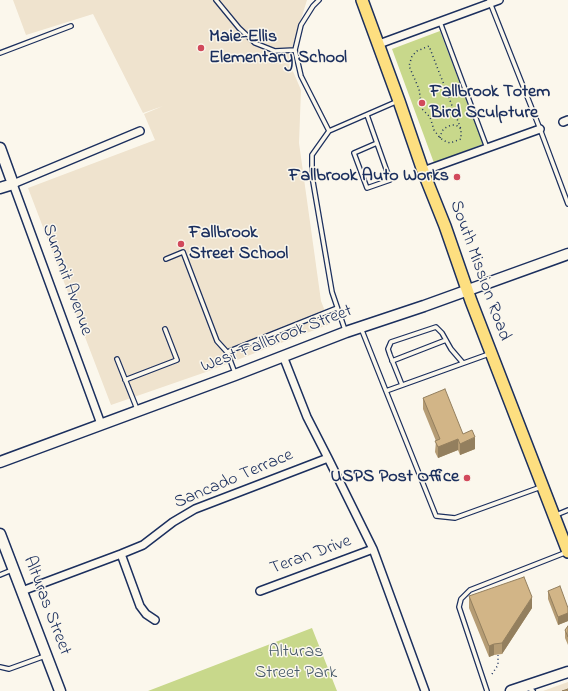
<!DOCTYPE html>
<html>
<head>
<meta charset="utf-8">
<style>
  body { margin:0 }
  canvas { display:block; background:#fbf7ec }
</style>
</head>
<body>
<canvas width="568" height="691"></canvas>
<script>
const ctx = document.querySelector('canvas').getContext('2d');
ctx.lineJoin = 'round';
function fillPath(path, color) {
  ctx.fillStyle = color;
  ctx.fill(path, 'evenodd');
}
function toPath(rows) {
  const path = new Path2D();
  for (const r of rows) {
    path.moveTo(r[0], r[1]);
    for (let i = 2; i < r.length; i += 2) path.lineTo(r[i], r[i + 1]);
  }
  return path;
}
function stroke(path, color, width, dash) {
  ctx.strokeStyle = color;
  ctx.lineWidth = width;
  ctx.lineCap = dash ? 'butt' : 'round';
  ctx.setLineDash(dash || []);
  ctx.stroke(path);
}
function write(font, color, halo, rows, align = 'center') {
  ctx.font = font + ' "Indie Flower",sans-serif';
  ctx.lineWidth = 3;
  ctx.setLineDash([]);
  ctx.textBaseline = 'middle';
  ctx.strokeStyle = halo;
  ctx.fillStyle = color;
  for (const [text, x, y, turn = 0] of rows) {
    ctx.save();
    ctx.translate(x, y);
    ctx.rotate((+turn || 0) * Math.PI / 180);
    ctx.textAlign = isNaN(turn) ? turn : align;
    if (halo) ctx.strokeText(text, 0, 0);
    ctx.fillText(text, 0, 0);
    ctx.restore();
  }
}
const built = toPath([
  [13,0,307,0,288,61,276,65,289,62,301,90,299,143,321,301,330,324,206,372,111,405,28,188,155,140,144,114,163,106,143,113,93,14,26,35],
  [568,682,568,691,543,691]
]);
const green = toPath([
  [440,31,483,144,434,163,392,49],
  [312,628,337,691,148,691]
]);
const path = toPath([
  [440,138,442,131,445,128,451,125,456,125,461,129,461,139,450,143,445,141,440,138,434,130,430,117,422,109,419,89,409,66,412,56,417,51,429,46,461,129],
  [492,674,498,665,498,655]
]);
const lane = toPath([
  [216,0,239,28,255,43,275,51,295,50],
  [319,0,313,6,301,25,295,50,301,76,329,131],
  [489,0,540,129,568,204],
  [440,22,487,148],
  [0,53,71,26],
  [367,115,390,180,367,188,354,153,377,143],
  [166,259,183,252,217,341,227,352],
  [361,328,386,391,489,354],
  [345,330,332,292,312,176,312,155,329,131,398,101],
  [117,359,137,409],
  [392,361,446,340],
  [235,373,227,352,337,308],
  [125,380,177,360,165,329],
  [402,385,390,355,388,349,391,342,436,327,442,333,451,349,463,363],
  [386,391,436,516,455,518,541,487],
  [556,515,568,510],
  [0,575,12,570],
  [0,667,9,669,45,656],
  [527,687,533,691],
  [487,691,459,607,461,599,470,590,567,552]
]);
const street = toPath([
  [379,44,499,0],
  [563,122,568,120],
  [423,171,540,129],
  [283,356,307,417,328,458,373,549,425,691],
  [101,424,13,184,140,131],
  [121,554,140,606,146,614,155,620],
  [22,591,121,554,143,545,173,522,195,509,328,458],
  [260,591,373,549]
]);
const secondary = toPath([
  [0,148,13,184,0,188],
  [0,462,235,375,346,332,424,306,568,254],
  [0,534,60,691],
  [511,691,568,672]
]);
const primary = toPath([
  [362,0,399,101,423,171,445,226,471,301,568,552]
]);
const wall = toPath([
  [423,398,463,434,475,449,460,455,458,450,438,458,435,452,436,441,423,409],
  [548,591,568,613,568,621,558,625,548,599],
  [469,596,532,608,502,654,494,655,489,657,469,608],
  [568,626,568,645,565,638,565,630]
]);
const shadedWall = toPath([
  [475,437,475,449,460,455,460,444],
  [458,439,458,450,438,458,438,447],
  [532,597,532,608,502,654,502,643],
  [568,613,568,621,558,625,558,617],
  [494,644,494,655,489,657,489,646]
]);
const building = toPath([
  [445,389,463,434,472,430,475,437,460,444,458,439,438,447,435,441,440,439,423,398,445,389],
  [524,577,532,597,502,643,494,644,489,646,469,596,524,577],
  [560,586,568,608,568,613,558,617,548,591,560,586],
  [568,626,568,637,565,630,568,626],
  [568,689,568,691,562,691,568,689]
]);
const markers = [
  [201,48,4,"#d1495b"],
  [422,103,4,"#d1495b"],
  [457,177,4,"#d1495b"],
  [181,244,4,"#d1495b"],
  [467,478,4,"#d1495b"]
];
const poiNames = [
  ["Maie-Ellis",209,38],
  ["Elementary School",209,59],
  ["Fallbrook Totem",430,93],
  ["Bird Sculpture",430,114],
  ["Fallbrook Auto Works",449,177,"right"],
  ["Fallbrook",189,234],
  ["Street School",189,255],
  ["USPS Post Office",459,478,"right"]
];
const streetNames = [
  ["South Mission Road",479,271,70],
  ["Summit Avenue",66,280,70],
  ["West Fallbrook Street",277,340,-21],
  ["Sancado Terrace",234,480,-23],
  ["Teran Drive",311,556,-20],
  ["Alturas Street",46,606,69]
];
const parkNames = [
  ["Alturas",296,653],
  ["Street Park",296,674]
];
fillPath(built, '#efe3ce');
fillPath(green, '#c8d88b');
stroke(lane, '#1b2f5e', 6);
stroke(street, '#1b2f5e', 10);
stroke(secondary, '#1b2f5e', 13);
stroke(primary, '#1b2f5e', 14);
stroke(path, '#1b2f5e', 1.5, [1, 3]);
stroke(lane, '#fbf7ec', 3.5);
stroke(street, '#fbf7ec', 7);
stroke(secondary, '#fbf7ec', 10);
stroke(primary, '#fddf80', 11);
fillPath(wall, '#b59c74');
fillPath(shadedWall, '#937f5e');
fillPath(building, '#d2b587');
stroke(building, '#937f5e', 1);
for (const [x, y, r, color] of markers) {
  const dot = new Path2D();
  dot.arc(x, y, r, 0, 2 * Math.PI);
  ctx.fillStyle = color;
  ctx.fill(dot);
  stroke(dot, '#fbf7ec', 1.5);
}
write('bold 18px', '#1b2f5e', '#fbf7ec', poiNames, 'left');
write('18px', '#1b2f5e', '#fbf7ec', streetNames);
write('18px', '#465969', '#fbf7ec', parkNames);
</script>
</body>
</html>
